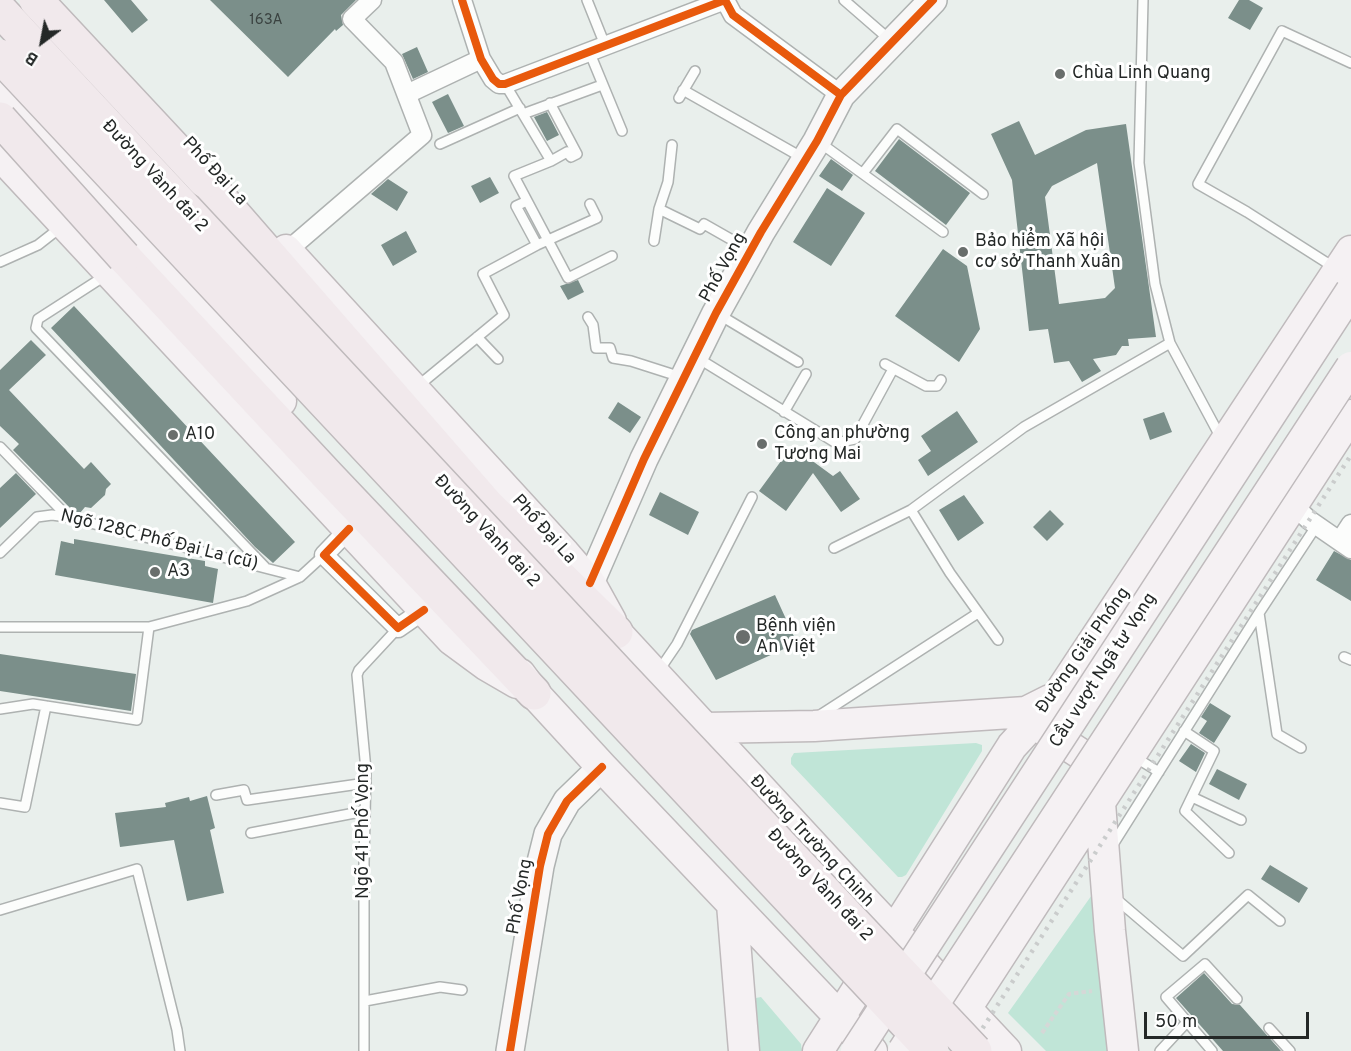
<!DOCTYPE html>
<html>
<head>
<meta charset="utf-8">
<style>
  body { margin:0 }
  #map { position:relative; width:1351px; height:1051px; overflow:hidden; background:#e9efec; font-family:Overpass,sans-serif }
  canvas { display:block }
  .north { position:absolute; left:12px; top:12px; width:60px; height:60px; -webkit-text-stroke:4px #fff; paint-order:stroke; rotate:212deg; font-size:16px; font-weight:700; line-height:24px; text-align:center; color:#242827 }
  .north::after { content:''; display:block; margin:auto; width:21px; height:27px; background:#242827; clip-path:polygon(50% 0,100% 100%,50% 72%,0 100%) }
  .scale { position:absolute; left:1144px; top:1012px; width:165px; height:27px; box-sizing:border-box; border:3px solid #242827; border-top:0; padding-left:8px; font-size:18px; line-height:21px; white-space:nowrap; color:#242827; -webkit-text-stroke:4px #fff; paint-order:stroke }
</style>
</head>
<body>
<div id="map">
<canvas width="1351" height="1051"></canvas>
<div class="north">B</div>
<div class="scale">50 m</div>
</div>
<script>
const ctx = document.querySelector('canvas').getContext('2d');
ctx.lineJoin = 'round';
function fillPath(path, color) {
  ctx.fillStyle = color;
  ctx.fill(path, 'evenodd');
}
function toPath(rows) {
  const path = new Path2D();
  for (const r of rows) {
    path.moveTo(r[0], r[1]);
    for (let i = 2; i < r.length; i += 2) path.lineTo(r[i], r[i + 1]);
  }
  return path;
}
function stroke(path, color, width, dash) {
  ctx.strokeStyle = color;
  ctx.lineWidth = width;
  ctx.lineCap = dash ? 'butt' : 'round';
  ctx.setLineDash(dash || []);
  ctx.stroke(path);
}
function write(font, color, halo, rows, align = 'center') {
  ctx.font = font + ' Overpass,sans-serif';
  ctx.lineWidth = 6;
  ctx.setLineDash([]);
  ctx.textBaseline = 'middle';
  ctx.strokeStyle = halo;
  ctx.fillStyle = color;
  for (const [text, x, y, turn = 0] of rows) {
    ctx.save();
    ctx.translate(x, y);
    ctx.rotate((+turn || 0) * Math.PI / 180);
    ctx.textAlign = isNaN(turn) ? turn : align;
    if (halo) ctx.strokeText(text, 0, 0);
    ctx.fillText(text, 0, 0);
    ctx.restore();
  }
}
const green = toPath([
  [976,743,982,745,982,751,906,875,902,877,898,877,791,764,791,758,794,753],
  [1094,892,1110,1051,1046,1051,1008,1013],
  [761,997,801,1044,802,1051,758,1051,755,1001,756,998]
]);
const building = toPath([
  [104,0,131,0,148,20,132,33],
  [210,0,356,0,341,15,343,25,336,31,335,29,288,77],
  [1239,0,1249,0,1263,8,1250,30,1228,18],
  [417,47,428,72,413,79,402,54],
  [448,94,464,126,448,133,432,102],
  [547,112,559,135,547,141,534,117],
  [1019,121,1035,155,1086,130,1126,124,1156,337,1128,339,1129,346,1122,346,1116,355,1093,359,1101,371,1082,382,1069,361,1054,363,1048,329,1029,331,1012,180,991,134],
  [1097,163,1115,288,1105,298,1059,304,1045,197,1052,186],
  [899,139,970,193,946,225,875,171],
  [831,159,853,175,842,191,819,176],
  [490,177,499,193,480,203,471,186],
  [388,179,408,192,397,211,371,194],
  [827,188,865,213,831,266,793,242],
  [406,231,417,252,393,266,381,245],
  [943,249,967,266,980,329,959,362,895,316],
  [578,280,584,292,568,300,560,286],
  [74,306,295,542,273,563,255,547,51,328],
  [31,340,46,355,9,390,84,469,91,462,111,484,106,489,105,495,91,508,85,507,80,513,73,511,13,450,19,444,0,426,0,370],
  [618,402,641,417,630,433,608,418],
  [957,411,978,442,928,476,918,460,931,451,921,436],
  [1164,412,1172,432,1150,440,1143,419],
  [792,446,833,476,840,471,860,499,841,512,813,473,786,511,759,491],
  [16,473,36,494,0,528,0,488],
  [660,492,699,512,688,535,649,515],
  [964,495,984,523,958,541,939,510],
  [1050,510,1064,524,1047,541,1033,527],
  [74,539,205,561,205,566,218,569,213,603,55,575,61,541,74,544],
  [1334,551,1351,560,1351,601,1316,580],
  [775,595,797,643,716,680,690,634,692,630],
  [0,654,136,674,131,711,0,691],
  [1210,703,1231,716,1214,743,1199,733,1207,721,1201,717],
  [1191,744,1205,753,1196,772,1179,761],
  [1217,769,1247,784,1239,800,1209,784],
  [207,796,215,828,210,830,224,893,187,901,174,840,120,847,115,813,166,807,165,803,189,797,190,801],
  [1270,865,1308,888,1299,903,1261,879],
  [1204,973,1232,1004,1240,1005,1281,1051,1223,1051,1176,998]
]);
const path = toPath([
  [1042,1033,1069,994,1092,991]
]);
const lane = toPath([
  [587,0,605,45],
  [844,0,890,40],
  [1143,0,1139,163,1155,284,1170,343,1221,438],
  [589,51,622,131],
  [505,84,551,161,514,176,568,278,612,256],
  [683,90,803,158],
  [679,98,695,71],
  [550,103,577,154,571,157,567,152,551,161],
  [523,114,602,85],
  [819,142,943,232],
  [440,144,520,108],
  [863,173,897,129,983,194],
  [527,201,516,206,537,245],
  [659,209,700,229,704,224,748,249],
  [654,241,659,209,668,182,672,145],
  [0,262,38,245,61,227],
  [1335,268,1247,212,1198,184,1282,31,1351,63],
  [104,274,97,281,38,319,36,328,265,567],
  [718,314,798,362],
  [588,317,593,325,596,348,610,348,613,358,631,361,681,377],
  [477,337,498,359],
  [696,357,836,443,855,439,893,369],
  [885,364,926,386,937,386,941,380],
  [418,386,504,315,483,274,537,245,597,218,590,204],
  [784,412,806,374],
  [0,447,67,516],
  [911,510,950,573,998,640],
  [834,548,911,510,1024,427,1170,343],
  [0,553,37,517,52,515,67,517,300,577,324,555],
  [1259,613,1277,734,1301,748],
  [0,627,149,627,137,720,33,704,0,709],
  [149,627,247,601,300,577],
  [1344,657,1351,660],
  [658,672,677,644,752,497],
  [817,717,978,613],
  [1184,731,1214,751,1185,811,1229,853],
  [1133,756,1159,772],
  [216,795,244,790,247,800,366,783],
  [1192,797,1241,820],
  [0,803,25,807,46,706],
  [251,833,365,811],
  [1112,846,1259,613,1317,525],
  [1115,898,1183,956,1248,895,1280,921],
  [0,910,137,869,177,1030,180,1051],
  [365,1001,440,987,462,990],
  [1269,1028,1290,1051],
  [364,1051,364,863,366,770,357,675,359,670,398,628],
  [1160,1051,1187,1022],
  [1212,1051,1166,997,1205,964,1237,999]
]);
const street = toPath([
  [462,0,481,59,493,79,499,84,505,84,725,0,733,15,841,95],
  [407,94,481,59],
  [287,251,422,135,394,62,352,19,372,0],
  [1293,505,1309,520,1351,549],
  [349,529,324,555,398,628,424,610],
  [1340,541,1351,524]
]);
const secondary = toPath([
  [590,583,644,459,716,313,761,232,817,141,841,95,933,0],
  [510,1051,540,866,548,834,567,801,602,767]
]);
const primary = toPath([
  [0,95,281,401],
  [0,155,452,640,486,665,517,683],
  [286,250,565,554,590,583,611,621],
  [596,619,616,632,858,894,1006,1051],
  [520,674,534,693,602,767,872,1051],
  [1038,726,1113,775],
  [705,728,814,726,1026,712,1050,700],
  [1100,803,1110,931,1123,1051],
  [732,904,744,1051],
  [956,1024,1351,415],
  [818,1051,1012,746,1056,698,1351,251]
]);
const highway = toPath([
  [205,181,488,506,616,632],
  [124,257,328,476,534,693]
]);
const rail = toPath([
  [968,1051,1351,455]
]);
const primaryBridge = toPath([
  [856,1051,1351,291],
  [903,1051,1351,367]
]);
const highwayBridge = toPath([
  [36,0,205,181],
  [0,10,625,680,975,1051],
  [0,56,932,1051],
  [0,119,124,257]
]);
const cycleway = toPath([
  [462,0,481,59,493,79,499,84,505,84,725,0,733,15,841,95],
  [349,529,324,555,398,628,424,610],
  [590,583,644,459,716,313,761,232,817,141,841,95,933,0],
  [510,1051,540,866,548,834,567,801,602,767]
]);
const markers = [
  [1060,74,6,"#696e6c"],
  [963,252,6,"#696e6c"],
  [173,435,6,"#696e6c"],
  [762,444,6,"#696e6c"],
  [155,572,6,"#696e6c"],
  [743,637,8,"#696e6c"]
];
const numberNames = [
  ["163A",266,21]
];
const poiNames = [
  ["Chùa Linh Quang",1072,74],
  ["Bảo hiểm Xã hội",975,242],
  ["cơ sở Thanh Xuân",975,263],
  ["Công an phường",774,434],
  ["Tương Mai",774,455],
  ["A10",185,435],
  ["A3",167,572],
  ["Bệnh viện",756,627],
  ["An Việt",756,648]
];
const streetNames = [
  ["Phố Đại La",214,172,47],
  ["Đường Vành đai 2",154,177,47],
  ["Phố Vọng",724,268,-61],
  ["Phố Đại La",543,530,48],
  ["Đường Vành đai 2",486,532,47],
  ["Ngõ 128C Phố Đại La (cũ)",159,541,14],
  ["Đường Giải Phóng",1084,651,-55],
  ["Cầu vượt Ngã tư Vọng",1104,671,-57],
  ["Ngõ 41 Phố Vọng",364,831,-90],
  ["Đường Trường Chinh",811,842,47],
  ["Đường Vành đai 2",819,886,47],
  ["Phố Vọng",521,897,-80]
];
fillPath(green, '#c0e5d7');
fillPath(building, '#7b8f8a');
stroke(lane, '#aeb2b1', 12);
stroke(street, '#aeb2b1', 21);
stroke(secondary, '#aeb2b1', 30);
stroke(primary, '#bfbabc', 33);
stroke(highway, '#bfbabc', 36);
stroke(path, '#d5d8d7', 4, [4.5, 3]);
stroke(lane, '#fcfdfc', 9);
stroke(street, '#fcfdfc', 18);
stroke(secondary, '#f8f7f7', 27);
stroke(primary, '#f5f1f3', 30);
stroke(highway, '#f1e9ec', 33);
stroke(rail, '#cacccc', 4.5, [3, 6]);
stroke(primaryBridge, '#bfbabc', 33, []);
stroke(highwayBridge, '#bfbabc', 36, []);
stroke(primaryBridge, '#f5f1f3', 30);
stroke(highwayBridge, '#f1e9ec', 33);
stroke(cycleway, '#e8590c', 8);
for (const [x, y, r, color] of markers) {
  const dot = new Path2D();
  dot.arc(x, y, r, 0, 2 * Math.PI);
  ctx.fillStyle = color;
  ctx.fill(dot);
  stroke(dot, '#fff', 2);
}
write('15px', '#3a4240', null, numberNames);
write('18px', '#242827', '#fff', poiNames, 'left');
write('18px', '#242827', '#fff', streetNames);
</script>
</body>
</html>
